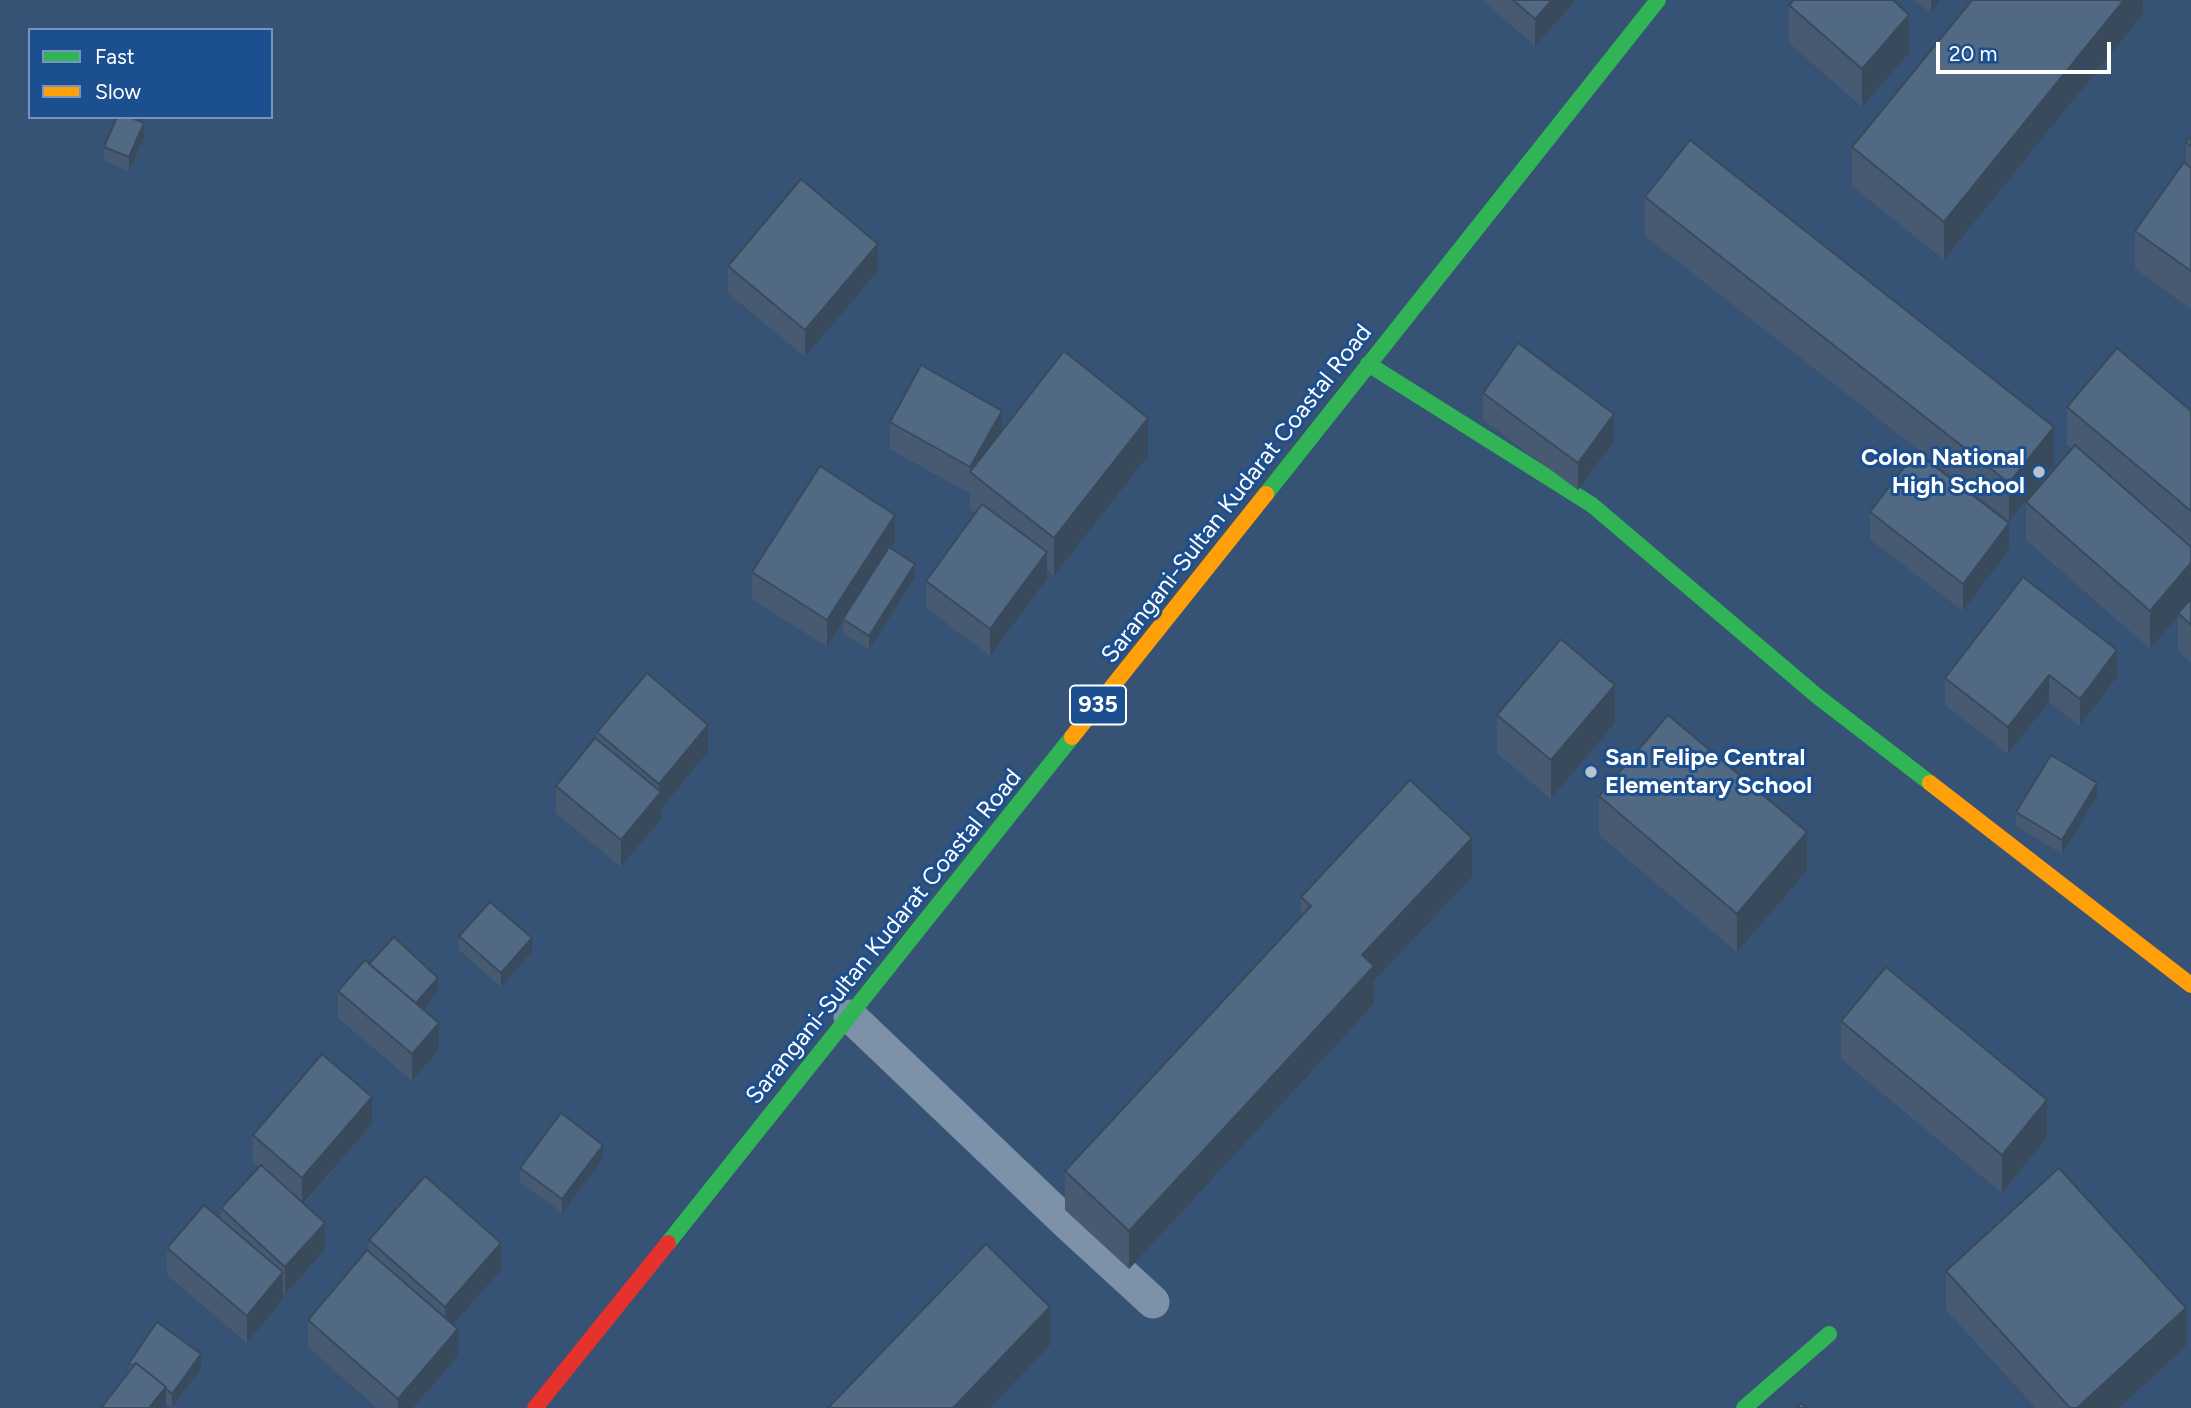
<!DOCTYPE html>
<html>
<head>
<meta charset="utf-8">
<style>
  body { margin:0 }
  #map { position:relative; width:2191px; height:1408px; overflow:hidden; background:#365274; font-family:Figtree,sans-serif }
  canvas { display:block }
  .legend { position:absolute; left:28px; top:28px; width:245px; height:91px; box-sizing:border-box; background:#1b4f8f; border:2px solid #7695bc; margin:0; padding:9px 12px; list-style:none; font-size:21px; color:#fff }
  .legend li { display:flex; align-items:center; gap:14px; height:35px }
  .legend b { width:35px; border:2px solid #7695bc }
  .scale { position:absolute; left:1936px; top:42px; width:175px; height:32px; box-sizing:border-box; border:4px solid #fff; border-top:0; padding-left:9px; font-size:21px; line-height:24px; white-space:nowrap; color:#fff; -webkit-text-stroke:5px #1b4f8f; paint-order:stroke }
</style>
</head>
<body>
<div id="map">
<canvas width="2191" height="1408"></canvas>
<ul class="legend">
<li><b style="height:9px;background:#30b455"></b>Fast</li>
<li><b style="height:9px;background:#ff9f0a"></b>Slow</li>
</ul>
<div class="scale">20 m</div>
</div>
<script>
const ctx = document.querySelector('canvas').getContext('2d');
ctx.lineJoin = 'round';
function toPath(rows) {
  const path = new Path2D();
  for (const r of rows) {
    path.moveTo(r[0], r[1]);
    for (let i = 2; i < r.length; i += 2) path.lineTo(r[i], r[i + 1]);
  }
  return path;
}
function stroke(path, color, width, dash) {
  ctx.strokeStyle = color;
  ctx.lineWidth = width;
  ctx.lineCap = dash ? 'butt' : 'round';
  ctx.setLineDash(dash || []);
  ctx.stroke(path);
}
function fillPath(path, color) {
  ctx.fillStyle = color;
  ctx.fill(path, 'evenodd');
}
function write(font, color, halo, rows, align = 'center') {
  ctx.font = font + ' Figtree,sans-serif';
  ctx.lineWidth = 6;
  ctx.setLineDash([]);
  ctx.textBaseline = 'middle';
  ctx.strokeStyle = halo;
  ctx.fillStyle = color;
  for (const [text, x, y, turn = 0] of rows) {
    ctx.save();
    ctx.translate(x, y);
    ctx.rotate((+turn || 0) * Math.PI / 180);
    ctx.textAlign = isNaN(turn) ? turn : align;
    if (halo) ctx.strokeText(text, 0, 0);
    ctx.fillText(text, 0, 0);
    ctx.restore();
  }
}
const lane = toPath([
  [850,1016,1068,1224,1153,1302]
]);
const fast = toPath([
  [1368,364,1592,505,1817,696,1930,783],
  [1266,494,1658,0],
  [668,1243,1072,737],
  [1744,1408,1829,1334]
]);
const slow = toPath([
  [1072,737,1266,494],
  [1930,783,2191,985]
]);
const jam = toPath([
  [535,1408,668,1243]
]);
const wall = toPath([
  [1482,0,1576,0,1535,46],
  [1913,0,1940,0,1931,13],
  [2143,0,2143,14,1944,260,1852,186,1852,147],
  [1789,5,1909,53,1862,107,1789,43],
  [2191,136,2191,309,2135,269,2135,231,2186,164,2186,143],
  [144,137,129,171,104,161,104,147],
  [1645,197,2054,465,2009,521,1645,236],
  [728,266,878,271,805,357,728,293],
  [1483,393,1614,441,1578,490,1483,420],
  [2067,407,2191,411,2191,663,2178,651,2178,616,2150,649,2026,540,2026,502,2072,449,2067,445],
  [890,422,1002,431,1148,456,1054,576,1047,570,1047,579,990,656,926,608,926,581,975,513,970,510,970,494,890,449],
  [1870,512,2009,550,1963,611,1870,539],
  [895,542,891,548,915,578,869,650,843,633,843,622,827,647,752,599,752,572],
  [2117,650,2117,677,2080,726,2049,702,2008,754,1945,705,1945,678],
  [1497,715,1615,723,1551,799,1497,753],
  [597,732,708,752,661,809,661,819,621,867,556,813,556,786,597,739],
  [1599,796,1807,871,1737,952,1599,835],
  [2097,797,2062,854,2016,826,2016,812],
  [1472,877,1374,981,1374,1004,1129,1269,1065,1210,1065,1171,1301,917,1301,897],
  [459,936,532,952,501,987,459,950],
  [338,991,438,992,423,1009,439,1050,412,1081,338,1018],
  [1841,1021,2047,1138,2002,1193,1841,1059],
  [372,1124,304,1204,325,1250,285,1294,283,1292,283,1299,247,1343,167,1275,167,1248,221,1220,221,1208,258,1167,253,1162,253,1135],
  [603,1159,562,1213,520,1182,520,1168],
  [369,1240,501,1270,453,1325,458,1356,413,1408,377,1408,308,1347,308,1320,369,1251],
  [1946,1271,2186,1346,2119,1408,2036,1408,1946,1310],
  [129,1363,201,1368,172,1408,166,1403,166,1408,129,1372]
]);
const shadedWall = toPath([
  [1552,0,1576,0,1535,46,1535,19],
  [1931,0,1940,0,1931,13],
  [2124,0,2143,0,2143,14,1944,260,1944,222],
  [1909,15,1909,53,1862,107,1862,69],
  [144,123,144,137,129,171,129,157],
  [878,244,878,271,805,357,805,330],
  [1002,411,1002,438,970,472,970,467],
  [1614,414,1614,441,1578,490,1578,463],
  [1148,418,1148,456,1054,576,1054,538],
  [2054,427,2054,465,2009,521,2009,483],
  [895,515,895,542,845,620,843,619,843,622,827,647,827,620],
  [2009,523,2009,550,1963,611,1963,584],
  [1047,552,1047,579,990,656,990,629],
  [2191,563,2191,601,2178,613,2178,616,2150,649,2150,611],
  [915,564,915,578,869,650,869,636],
  [2117,650,2117,677,2080,726,2080,699],
  [2049,675,2049,702,2008,754,2008,727],
  [1615,685,1615,723,1551,799,1551,760],
  [708,725,708,752,661,809,661,819,621,867,621,840,659,795,659,784],
  [2097,783,2097,797,2062,854,2062,840],
  [1807,832,1807,871,1737,952,1737,914],
  [1472,838,1472,877,1374,981,1374,1004,1129,1269,1129,1231,1362,955],
  [532,938,532,952,501,987,501,973],
  [438,978,438,992,414,1020,414,1006],
  [439,1023,439,1050,412,1081,412,1054],
  [372,1097,372,1124,302,1205,302,1178],
  [2047,1100,2047,1138,2002,1193,2002,1155],
  [603,1145,603,1159,562,1213,562,1199],
  [325,1223,325,1250,285,1294,285,1267],
  [501,1243,501,1270,445,1334,445,1307],
  [283,1272,283,1299,247,1343,247,1316],
  [1050,1307,1050,1345,990,1408,953,1408],
  [2186,1308,2186,1346,2119,1408,2077,1408],
  [458,1329,458,1356,413,1408,398,1408,398,1399],
  [201,1354,201,1368,172,1408,172,1394],
  [166,1387,166,1408,149,1408]
]);
const building = toPath([
  [1513,0,1552,0,1535,19,1513,0],
  [1794,0,1893,0,1909,15,1862,69,1789,5,1794,0],
  [1972,0,2124,0,1944,222,1852,147,1972,0],
  [117,117,129,117,144,123,129,157,104,147,117,117],
  [2191,136,2191,146,2186,143,2191,136],
  [1690,140,2054,427,2009,483,1645,197,1690,140],
  [2184,162,2191,168,2191,271,2135,231,2184,162],
  [801,179,878,244,805,330,728,266,801,179],
  [1518,343,1614,414,1578,463,1483,393,1518,343],
  [2117,348,2191,411,2191,511,2067,407,2117,348],
  [1064,351,1148,418,1054,538,970,472,1064,351],
  [921,365,1002,411,970,467,890,422,921,365],
  [2075,445,2191,547,2191,563,2150,611,2026,502,2075,445],
  [1916,452,2009,523,1963,584,1870,512,1916,452],
  [820,466,895,515,827,620,752,572,820,466],
  [982,504,1047,552,990,629,926,581,982,504],
  [889,547,915,564,869,636,843,619,889,547],
  [2023,577,2117,650,2080,699,2049,675,2008,727,1945,678,2023,577],
  [2191,599,2191,625,2178,613,2191,599],
  [1561,639,1615,685,1551,760,1497,715,1561,639],
  [647,673,708,725,659,784,597,732,647,673],
  [1668,715,1807,832,1737,914,1599,796,1668,715],
  [595,738,661,792,621,840,556,786,595,738],
  [2051,755,2097,783,2062,840,2016,812,2051,755],
  [1410,780,1472,838,1362,955,1374,966,1129,1231,1065,1171,1311,906,1301,897,1410,780],
  [490,902,532,938,501,973,459,936,490,902],
  [394,937,438,978,416,1003,369,964,394,937],
  [365,960,439,1023,412,1054,338,991,365,960],
  [1886,967,2047,1100,2002,1155,1841,1021,1886,967],
  [322,1054,372,1097,302,1178,253,1135,322,1054],
  [561,1113,603,1145,562,1199,520,1168,561,1113],
  [261,1165,325,1223,285,1267,221,1208,261,1165],
  [2059,1168,2186,1308,2077,1408,2070,1408,1946,1271,2059,1168],
  [425,1176,501,1243,445,1307,369,1240,425,1176],
  [204,1205,283,1272,247,1316,167,1248,204,1205],
  [986,1244,1050,1307,953,1408,828,1408,986,1244],
  [367,1250,458,1329,398,1399,308,1320,367,1250],
  [157,1322,201,1354,172,1394,166,1389,166,1387,136,1363,133,1366,129,1363,157,1322],
  [136,1363,166,1387,149,1408,101,1408,136,1363],
  [1801,1403,1807,1408,1797,1408,1801,1403]
]);
const markers = [
  [2039,472,7,"#b9c2ce"],
  [1591,772,7,"#b9c2ce"]
];
const shields = [
  [1098,705,56]
];
const shieldNames = [
  ["935",1098,705]
];
const poiNames = [
  ["Colon National",2025,458],
  ["High School",2025,486],
  ["San Felipe Central",1605,758,"left"],
  ["Elementary School",1605,786,"left"]
];
const streetNames = [
  ["Sarangani-Sultan Kudarat Coastal Road",1237,494,-52],
  ["Sarangani-Sultan Kudarat Coastal Road",884,937,-51]
];
stroke(lane, '#7d92a8', 33);
stroke(fast, '#30b455', 16);
stroke(slow, '#ff9f0a', 16);
stroke(jam, '#e5322d', 16);
fillPath(wall, '#475a72');
fillPath(shadedWall, '#394a5c');
fillPath(building, '#526984');
stroke(building, '#394a5c', 2);
for (const [x, y, r, color] of markers) {
  const dot = new Path2D();
  dot.arc(x, y, r, 0, 2 * Math.PI);
  ctx.fillStyle = color;
  ctx.fill(dot);
  stroke(dot, '#1b4f8f', 2.5);
}
for (const [x, y, w] of shields) {
  const box = new Path2D();
  box.roundRect(x - w / 2, y - 19.5, w, 39, 5);
  ctx.fillStyle = '#1b4f8f';
  ctx.fill(box);
  stroke(box, '#fff', 2);
}
write('bold 23px', '#fff', null, shieldNames);
write('bold 24px', '#fff', '#1b4f8f', poiNames, 'right');
write('24px', '#fff', '#1b4f8f', streetNames);
</script>
</body>
</html>
